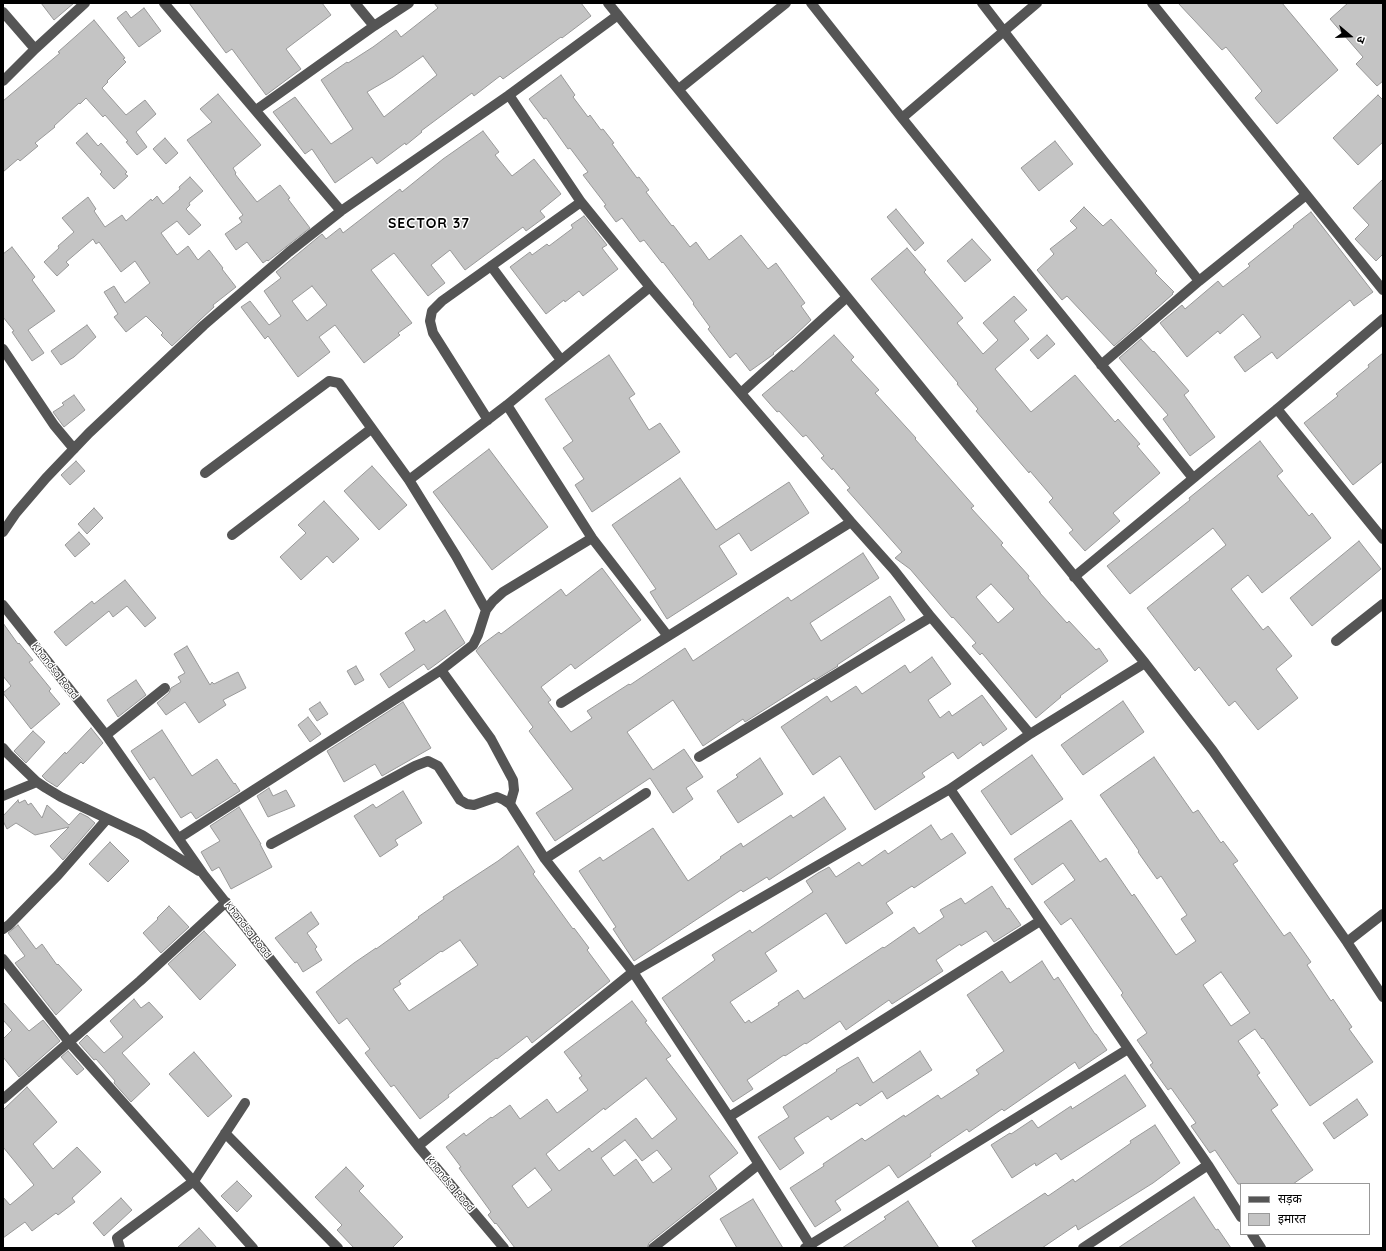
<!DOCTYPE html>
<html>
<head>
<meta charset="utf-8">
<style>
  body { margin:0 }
  #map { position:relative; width:1386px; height:1251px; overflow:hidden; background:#fff; font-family:Quicksand,"Noto Sans Devanagari",sans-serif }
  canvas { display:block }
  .frame { position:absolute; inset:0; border:4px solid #000; pointer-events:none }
  .legend { position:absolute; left:1240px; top:1183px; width:130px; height:52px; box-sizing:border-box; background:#fff; border:1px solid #999; margin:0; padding:5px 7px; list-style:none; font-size:12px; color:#000 }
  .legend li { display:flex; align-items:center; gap:8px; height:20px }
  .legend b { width:20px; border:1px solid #999 }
  .north { position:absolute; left:1330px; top:16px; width:40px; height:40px; -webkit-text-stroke:3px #fff; paint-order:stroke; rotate:109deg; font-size:11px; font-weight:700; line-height:16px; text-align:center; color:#000 }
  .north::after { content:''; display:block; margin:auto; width:14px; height:18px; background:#000; clip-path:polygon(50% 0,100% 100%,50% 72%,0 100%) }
</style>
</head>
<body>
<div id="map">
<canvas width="1386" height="1251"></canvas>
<div class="frame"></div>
<ul class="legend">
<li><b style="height:5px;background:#555"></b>सड़क</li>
<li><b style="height:11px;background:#c4c4c4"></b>इमारत</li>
</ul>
<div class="north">उ</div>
</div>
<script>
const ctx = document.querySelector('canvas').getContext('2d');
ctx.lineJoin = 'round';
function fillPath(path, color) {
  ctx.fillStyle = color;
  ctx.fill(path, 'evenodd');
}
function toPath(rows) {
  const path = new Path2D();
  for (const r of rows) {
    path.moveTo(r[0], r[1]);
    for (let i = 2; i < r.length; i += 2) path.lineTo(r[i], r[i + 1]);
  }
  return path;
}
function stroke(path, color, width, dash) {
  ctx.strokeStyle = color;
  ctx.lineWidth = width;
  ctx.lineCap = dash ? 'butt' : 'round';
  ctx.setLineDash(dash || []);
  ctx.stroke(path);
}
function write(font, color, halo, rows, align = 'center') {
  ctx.font = font + ' Quicksand,sans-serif';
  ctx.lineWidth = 3;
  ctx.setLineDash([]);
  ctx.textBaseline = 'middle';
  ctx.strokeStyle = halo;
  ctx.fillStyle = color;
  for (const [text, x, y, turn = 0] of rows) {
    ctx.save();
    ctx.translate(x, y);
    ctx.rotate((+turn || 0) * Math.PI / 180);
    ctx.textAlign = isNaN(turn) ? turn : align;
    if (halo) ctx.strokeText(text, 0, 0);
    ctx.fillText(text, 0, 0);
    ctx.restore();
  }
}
const building = toPath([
  [41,3,74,3,54,20,41,3],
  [189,3,322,3,331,15,286,49,301,69,266,95,232,49,226,53,189,3],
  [434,3,581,3,591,16,562,38,561,37,503,79,500,76,474,96,472,93,421,131,422,132,406,145,405,143,377,164,372,157,335,183,312,149,305,154,273,112,295,97,331,144,353,129,321,80,347,62,348,63,373,47,396,30,401,37,438,8,434,3],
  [423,56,437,75,384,117,367,92,393,77,423,56],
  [1178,3,1282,3,1338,70,1277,124,1255,98,1262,91,1226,47,1222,50,1178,3],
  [1348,3,1383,3,1383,81,1377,86,1356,64,1363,57,1330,19,1348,3],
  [144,8,161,31,139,47,117,18,126,11,131,18,144,8],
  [94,20,125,58,123,59,126,62,107,81,108,82,102,88,126,115,145,100,156,114,136,132,147,147,137,155,126,142,128,141,105,115,103,117,86,98,80,104,79,103,54,126,55,127,35,143,38,146,20,161,18,159,3,172,3,101,60,53,58,52,94,20],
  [561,75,575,95,573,97,588,117,590,115,601,130,603,129,614,143,612,144,637,178,639,177,649,190,646,192,672,226,673,225,690,247,696,242,709,260,741,235,768,269,776,263,805,303,801,306,811,320,793,337,773,353,774,354,750,371,736,353,730,358,708,329,710,327,693,304,694,303,663,262,662,263,644,240,640,242,622,218,616,222,604,206,606,205,583,175,588,172,570,148,568,149,546,118,544,119,529,99,561,75],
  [218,94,261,145,233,168,236,173,235,174,257,202,280,185,290,198,288,199,310,228,268,261,267,260,263,263,247,242,236,250,225,234,242,222,239,218,243,215,187,140,212,122,200,109,218,94],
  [1378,95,1383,100,1383,142,1358,165,1333,138,1378,95],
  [483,131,499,152,495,155,512,176,534,159,561,194,540,211,545,217,526,231,523,227,465,270,450,250,431,265,445,283,428,296,394,253,371,270,412,323,398,333,400,335,364,363,335,325,319,337,330,352,298,377,268,336,265,339,241,307,250,301,269,325,281,316,264,291,281,278,276,272,322,234,326,239,340,228,343,233,400,189,402,192,443,159,483,131],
  [312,286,327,305,307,321,292,301,312,286],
  [87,133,98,146,101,143,127,172,125,174,128,176,114,189,100,174,102,172,76,143,87,133],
  [165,138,178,153,166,164,153,149,165,138],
  [1055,141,1073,164,1039,191,1021,168,1055,141],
  [190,177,203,191,189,203,190,205,186,209,201,225,189,235,177,221,161,233,177,255,188,246,198,260,209,250,223,268,222,269,236,287,213,305,214,307,172,346,161,335,163,333,146,316,126,332,114,317,118,314,104,292,114,286,125,303,150,283,135,261,121,272,99,242,96,244,93,239,66,262,69,265,57,276,44,262,59,248,58,246,74,232,62,218,88,197,96,209,94,211,105,227,122,215,126,221,151,199,152,201,157,196,163,204,180,189,179,187,190,177],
  [1383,179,1383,254,1376,261,1355,239,1369,225,1353,208,1383,179],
  [1084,207,1103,226,1111,219,1157,271,1155,273,1174,292,1172,293,1173,294,1114,346,1067,296,1062,300,1037,270,1054,254,1050,249,1077,228,1070,221,1084,207],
  [896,209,924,243,915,251,887,217,896,209],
  [1311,212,1373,292,1354,306,1350,300,1277,359,1272,352,1245,372,1234,357,1261,337,1243,314,1220,334,1218,331,1187,357,1160,323,1182,305,1185,309,1218,281,1223,287,1250,266,1248,264,1294,227,1293,226,1311,212],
  [584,216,607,245,602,248,618,269,583,296,579,291,565,302,564,300,546,314,510,267,530,252,532,255,547,244,549,246,573,228,571,225,584,216],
  [972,239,991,260,965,282,947,261,972,239],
  [12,247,35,277,32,280,55,311,28,330,44,353,32,361,12,332,14,331,3,317,3,254,12,247],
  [907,248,926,270,924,272,963,318,957,323,983,354,998,340,983,323,1014,296,1027,310,1014,321,1029,339,995,369,1031,412,1075,375,1115,422,1118,419,1140,444,1137,446,1160,473,1113,513,1120,521,1085,551,1069,533,1073,530,1049,502,1053,498,1030,471,1029,473,976,411,978,409,957,384,958,383,871,279,907,248],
  [87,325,96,337,74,357,61,365,51,351,87,325],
  [834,335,854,357,851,360,879,390,875,393,916,438,915,439,974,506,971,508,1003,543,1001,545,1029,576,1028,578,1040,592,1040,593,1067,623,1069,621,1096,650,1099,648,1108,661,1060,696,1061,697,1036,718,982,653,980,655,972,646,976,643,953,617,952,618,910,569,895,558,902,552,847,490,850,488,833,468,832,470,821,458,824,456,806,435,803,437,779,411,777,412,762,395,792,370,793,372,834,335],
  [991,584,1014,609,998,623,976,597,991,584],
  [1047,335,1055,344,1038,359,1030,350,1047,335],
  [1141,339,1153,352,1154,351,1189,391,1184,395,1215,437,1190,456,1163,419,1168,415,1119,358,1141,339],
  [1383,353,1383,461,1353,485,1304,423,1338,396,1336,394,1369,367,1368,365,1383,353],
  [609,355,635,394,629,398,649,430,660,423,680,452,592,512,575,485,584,479,563,448,573,441,545,399,609,355],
  [74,395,85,410,64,427,53,412,64,405,62,403,74,395],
  [1260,441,1283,471,1277,476,1309,516,1312,513,1331,538,1262,593,1248,575,1231,589,1263,630,1268,626,1292,656,1276,669,1298,698,1258,730,1235,701,1229,706,1199,667,1195,671,1147,608,1226,545,1213,528,1130,594,1107,566,1190,500,1189,498,1260,441],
  [489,449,548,527,492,570,433,492,489,449],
  [76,461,85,471,70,485,61,475,76,461],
  [372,466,407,505,379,530,344,491,372,466],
  [680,478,716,530,789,482,809,513,751,551,739,533,719,546,737,574,667,619,650,592,656,589,612,525,680,478],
  [324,501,359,539,333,563,327,556,301,580,280,557,306,533,298,525,324,501],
  [94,508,103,518,87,534,78,524,94,508],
  [79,532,90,544,75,557,65,545,79,532],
  [1359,541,1381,569,1312,626,1290,598,1359,541],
  [863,553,879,578,810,623,821,641,890,596,905,620,837,665,838,666,815,680,814,678,745,722,743,719,703,746,673,700,627,732,653,770,684,749,703,777,686,788,693,799,673,813,650,778,555,841,536,813,573,789,529,731,533,727,476,651,480,646,499,632,501,634,561,589,566,596,602,568,641,620,575,669,571,664,541,687,551,700,548,702,571,732,592,718,587,711,629,684,630,685,685,648,693,661,788,597,791,601,863,553],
  [125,580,156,618,145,627,127,606,113,617,109,611,66,646,54,632,92,601,94,604,125,580],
  [445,610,465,643,428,670,424,664,389,688,380,674,415,650,405,633,424,620,426,623,445,610],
  [3,623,18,644,19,643,33,660,29,662,51,689,49,691,60,704,31,729,3,693,11,686,3,676,3,623],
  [187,646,210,685,212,682,214,684,238,672,246,688,223,700,226,705,199,723,185,702,166,715,157,703,169,693,171,688,181,682,178,677,185,673,174,654,187,646],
  [932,657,951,684,928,700,940,718,949,711,952,716,982,695,1007,729,983,746,981,742,958,759,953,752,922,773,925,777,875,810,840,756,813,775,781,727,827,696,831,702,856,686,862,694,905,665,910,673,932,657],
  [356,666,364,680,355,685,347,671,356,666],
  [136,680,146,695,118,717,107,700,136,680],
  [1123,701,1144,732,1083,775,1061,745,1123,701],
  [320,702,328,714,317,721,309,709,320,702],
  [403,702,431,748,382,776,375,764,344,782,327,751,403,702],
  [308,717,321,734,310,742,298,725,308,717],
  [91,728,103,743,83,764,81,762,57,787,46,780,42,776,65,752,66,754,91,728],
  [162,730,192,776,217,759,234,784,235,783,240,791,196,819,191,812,181,818,154,777,150,780,131,751,162,730],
  [33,731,45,742,26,763,14,751,33,731],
  [1032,755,1063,799,1011,835,981,791,1032,755],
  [1154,757,1193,813,1198,810,1221,843,1223,841,1238,861,1233,864,1284,936,1290,932,1311,962,1307,965,1331,1001,1333,999,1352,1027,1349,1029,1373,1062,1310,1106,1263,1038,1262,1039,1255,1029,1238,1041,1260,1073,1257,1075,1278,1105,1271,1110,1313,1170,1293,1184,1238,1184,1215,1150,1210,1153,1191,1126,1196,1123,1171,1088,1168,1090,1150,1065,1153,1063,1137,1040,1147,1033,1121,995,1123,993,1071,918,1061,925,1044,902,1075,880,1063,863,1032,885,1014,859,1071,820,1100,862,1106,858,1132,896,1134,894,1176,955,1196,941,1181,919,1187,915,1161,876,1157,879,1138,852,1139,851,1100,795,1154,757],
  [1221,972,1250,1013,1231,1026,1203,985,1221,972],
  [760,758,783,794,738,823,717,791,738,777,736,775,760,758],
  [269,788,273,796,286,790,295,806,268,817,257,796,269,788],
  [403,791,422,823,395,840,398,845,380,857,354,816,373,804,376,808,403,791],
  [824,797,846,829,769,880,767,877,743,892,741,890,634,961,613,929,616,927,579,871,600,857,603,861,653,828,688,881,721,858,720,857,741,843,743,847,791,815,793,818,824,797],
  [18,800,19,803,25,800,28,805,31,803,42,818,47,805,69,825,80,813,88,817,95,823,63,860,50,846,69,827,35,835,16,823,7,829,3,821,3,816,18,800],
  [239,807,261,844,260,844,272,867,231,889,219,867,212,871,201,852,220,841,210,826,239,807],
  [931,825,941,840,952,833,966,853,914,888,912,886,886,903,893,913,846,944,826,913,765,953,777,971,730,1002,745,1023,749,1020,751,1023,779,1005,778,1003,798,990,804,999,883,947,884,948,914,927,919,934,944,917,940,910,961,898,965,904,992,886,1007,909,1009,908,1021,925,994,942,986,931,961,946,960,944,936,960,943,971,892,1004,889,1000,846,1030,840,1021,806,1044,805,1043,785,1056,784,1055,747,1080,753,1089,733,1102,662,998,715,960,712,955,750,930,752,933,813,892,806,881,818,873,829,867,836,877,859,862,862,866,885,850,888,854,931,825],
  [110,842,129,861,108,882,89,864,110,842],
  [518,846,535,872,533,874,573,929,574,928,589,948,587,950,610,981,532,1043,527,1036,497,1059,496,1058,448,1095,449,1097,420,1119,394,1085,391,1087,365,1053,370,1049,347,1018,339,1024,316,992,354,963,376,948,376,949,419,918,418,917,444,899,443,897,498,861,518,846],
  [460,940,478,965,409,1011,393,989,401,984,399,981,441,951,442,952,460,940],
  [169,906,189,927,161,953,143,933,158,919,157,918,169,906],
  [311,912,319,924,307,933,317,947,315,949,322,960,303,972,297,962,295,963,275,938,311,912],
  [18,925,36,949,42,944,57,965,58,964,82,990,56,1015,15,963,25,956,8,933,18,925],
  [204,931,236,965,200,1000,168,964,204,931],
  [1042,961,1054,980,1058,977,1095,1034,1096,1034,1107,1050,1079,1069,1075,1062,1004,1111,1002,1109,969,1132,967,1129,930,1154,931,1156,898,1178,889,1165,835,1201,841,1210,815,1227,790,1188,824,1166,823,1164,862,1138,865,1141,904,1115,905,1117,938,1095,941,1099,979,1074,976,1070,1004,1051,967,995,1002,971,1010,983,1042,961],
  [134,999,141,1008,149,1002,163,1017,122,1053,150,1084,131,1102,114,1083,115,1081,96,1059,94,1060,79,1043,87,1035,104,1053,123,1037,110,1021,134,999],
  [632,1001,647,1021,645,1022,671,1056,666,1059,738,1153,709,1176,717,1189,649,1243,647,1248,515,1248,496,1223,495,1224,488,1215,491,1212,459,1168,461,1167,446,1147,464,1133,466,1136,491,1117,492,1118,510,1105,520,1119,547,1099,557,1113,588,1090,579,1078,582,1076,564,1052,632,1001],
  [646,1078,677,1119,652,1139,636,1118,592,1152,589,1148,559,1171,546,1154,604,1108,605,1110,646,1078],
  [625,1140,642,1161,657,1150,672,1169,653,1183,636,1159,614,1176,601,1158,625,1140],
  [535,1168,552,1190,528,1208,512,1186,535,1168],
  [3,1002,29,1031,43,1020,60,1041,19,1077,3,1057,3,1039,12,1030,3,1020,3,1002],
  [68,1051,84,1069,77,1075,61,1057,68,1051],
  [920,1051,932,1070,887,1099,882,1091,860,1106,857,1103,831,1120,828,1116,794,1138,804,1153,780,1170,758,1137,789,1117,783,1107,837,1071,836,1070,858,1057,873,1083,920,1051],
  [194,1052,232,1096,208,1117,169,1074,194,1052],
  [1125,1075,1146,1106,1061,1160,1056,1153,1036,1166,1035,1163,1012,1178,991,1145,1010,1133,1011,1134,1032,1120,1038,1128,1071,1106,1072,1109,1125,1075],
  [27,1087,57,1122,33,1144,53,1169,77,1147,101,1172,72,1198,75,1202,58,1215,56,1213,32,1231,25,1222,3,1238,3,1197,10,1205,34,1185,3,1147,3,1110,27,1087],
  [1357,1099,1368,1115,1334,1139,1323,1123,1357,1099],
  [1155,1125,1180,1163,1153,1183,1078,1230,1076,1225,1042,1248,977,1248,972,1241,1045,1193,1048,1196,1073,1179,1075,1182,1131,1143,1130,1141,1155,1125],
  [346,1167,364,1186,359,1191,403,1237,392,1248,354,1248,337,1230,342,1225,315,1197,346,1167],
  [237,1181,252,1196,237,1212,221,1196,237,1181],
  [1194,1197,1216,1230,1218,1229,1231,1248,1118,1248,1194,1197],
  [121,1198,132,1210,104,1236,93,1223,121,1198],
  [753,1199,783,1248,737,1248,720,1219,753,1199],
  [908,1201,939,1248,842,1248,886,1219,884,1217,908,1201],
  [199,1228,217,1248,177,1248,199,1228]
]);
const minor = toPath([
  [164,3,341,211],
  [355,3,374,26],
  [608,3,1145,663,1213,751,1347,942,1383,997],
  [811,3,902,118,1193,478],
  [982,3,1103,160,1199,281],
  [1152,3,1383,290],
  [3,12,35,49],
  [3,81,35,49,85,3],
  [679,89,786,3],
  [509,95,581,202,650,287,851,522,894,570,931,617,1030,734],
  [256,110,374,26,409,3],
  [902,118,1037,3],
  [491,266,561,360],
  [3,349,54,425,74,449],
  [1101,365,1199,281,1306,195],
  [741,393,847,297],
  [507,405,592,538,667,635],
  [1277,409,1383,539],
  [488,420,433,333,430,321,432,311,442,301,581,202],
  [205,473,329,381,339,383,409,480,456,556,486,610],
  [409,480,507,405,650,287],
  [3,532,16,513,46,478,89,433,204,325,289,252,341,211,509,95,618,15],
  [232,535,371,429],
  [1074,577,1277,409,1383,319],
  [3,605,106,735,204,875,418,1146,504,1248],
  [1336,641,1383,604],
  [441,670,473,645,478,635,486,610,493,601,503,592,592,538],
  [561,703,851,522],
  [106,735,165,688],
  [3,748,8,754,37,782,46,788,61,797,142,835,199,871],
  [699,757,931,617],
  [950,789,1208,1165,1241,1217],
  [3,796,37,782],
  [179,838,441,670,491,739,513,780,514,790,510,804],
  [271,844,415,766,428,761,438,766,460,800,467,804,474,805,497,797,504,800,510,804,545,859,633,972,729,1117,812,1248],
  [545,859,646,793],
  [3,929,9,925,58,875,107,819],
  [1347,942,1383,914],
  [3,959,69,1042,253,1248],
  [3,1099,140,981,226,902],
  [729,1117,1040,921],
  [225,1133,338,1248],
  [418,1146,633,972,950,789,1030,734,1145,663],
  [1252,1234,1261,1248],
  [120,1248,117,1238,194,1181,245,1103],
  [653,1248,759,1164],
  [805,1248,1128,1049],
  [1083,1248,1208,1165]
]);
const streetNames = [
  ["Khandsa Road",55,671,52],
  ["Khandsa Road",248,930,52],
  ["Khandsa Road",450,1184,50]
];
const districtNames = [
  ["SECTOR 37",429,224]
];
fillPath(building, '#c4c4c4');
stroke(building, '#999', 1);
stroke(minor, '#555', 10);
write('10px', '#000', '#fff', streetNames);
ctx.letterSpacing = '1px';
write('bold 14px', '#000', '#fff', districtNames);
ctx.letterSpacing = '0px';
</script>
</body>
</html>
